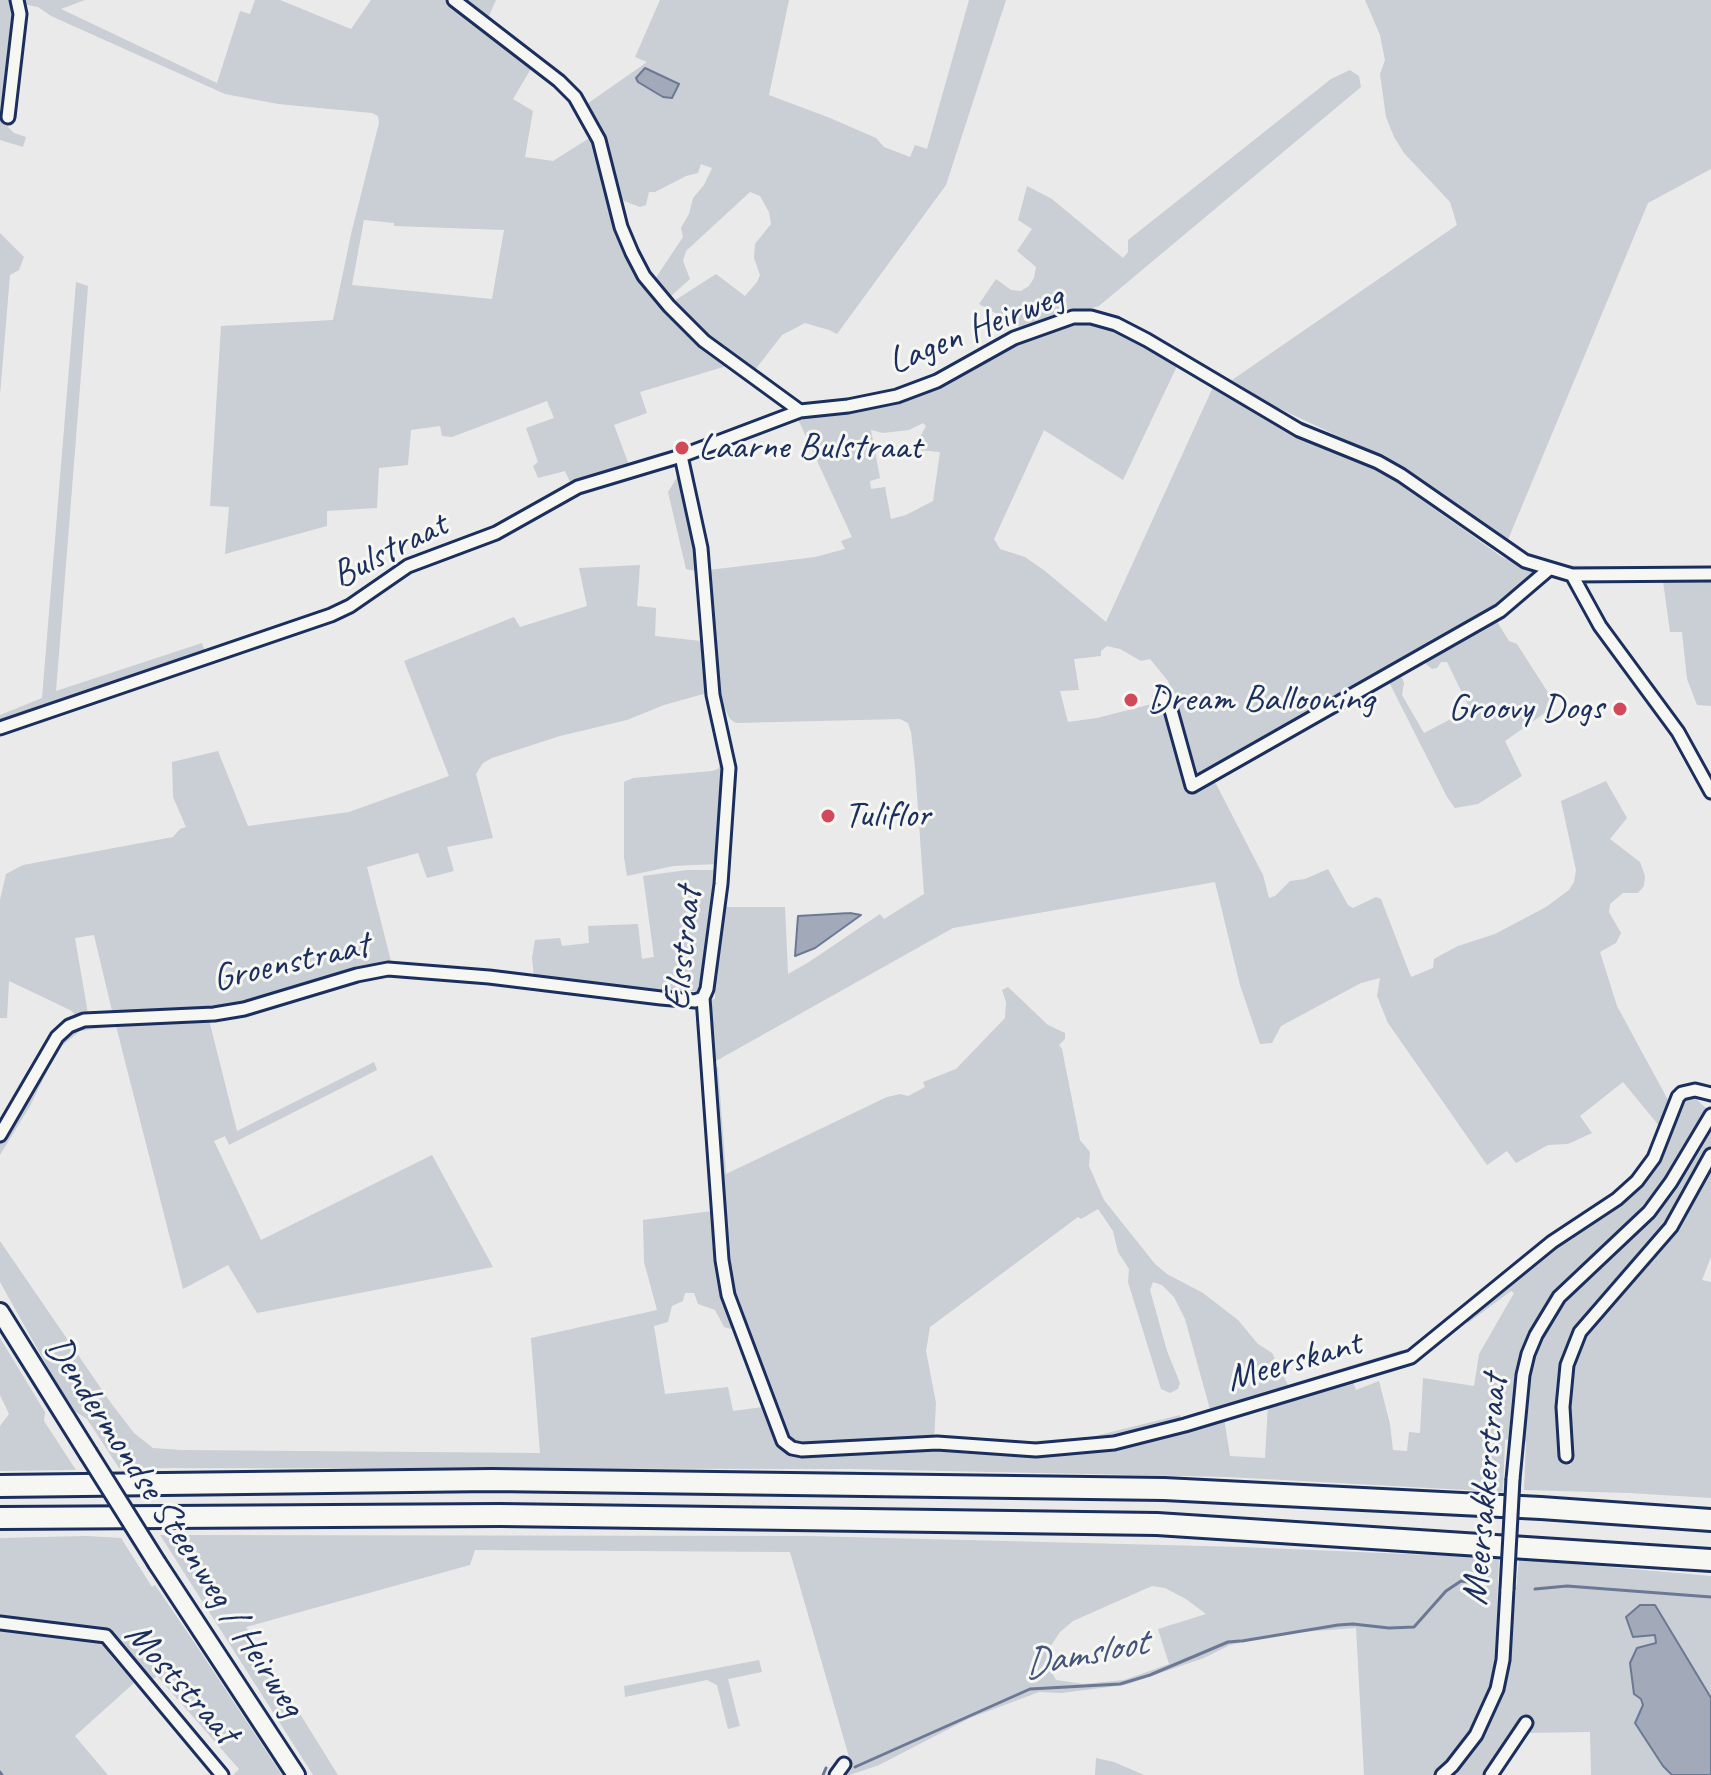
<!DOCTYPE html>
<html>
<head>
<meta charset="utf-8">
<style>
  body { margin:0 }
  canvas { display:block; background:#e9eae9 }
</style>
</head>
<body>
<canvas width="1711" height="1775"></canvas>
<script>
const ctx = document.querySelector('canvas').getContext('2d');
ctx.lineJoin = 'round';
function fillPath(path, color) {
  ctx.fillStyle = color;
  ctx.fill(path, 'evenodd');
}
function toPath(rows) {
  const path = new Path2D();
  for (const r of rows) {
    path.moveTo(r[0], r[1]);
    for (let i = 2; i < r.length; i += 2) path.lineTo(r[i], r[i + 1]);
  }
  return path;
}
function stroke(path, color, width, dash) {
  ctx.strokeStyle = color;
  ctx.lineWidth = width;
  ctx.lineCap = dash ? 'butt' : 'round';
  ctx.setLineDash(dash || []);
  ctx.stroke(path);
}
function write(font, color, halo, rows, align = 'center') {
  ctx.font = font + ' Caveat,sans-serif';
  ctx.lineWidth = 6;
  ctx.setLineDash([]);
  ctx.textBaseline = 'middle';
  ctx.strokeStyle = halo;
  ctx.fillStyle = color;
  for (const [text, x, y, turn = 0] of rows) {
    ctx.save();
    ctx.translate(x, y);
    ctx.rotate((+turn || 0) * Math.PI / 180);
    ctx.textAlign = isNaN(turn) ? turn : align;
    if (halo) ctx.strokeText(text, 0, 0);
    ctx.fillText(text, 0, 0);
    ctx.restore();
  }
}
const green = toPath([
  [0,0,11,0,16,15,0,119,14,133,26,137,23,147,0,140],
  [22,0,85,0,61,9,217,83,240,11,250,14,255,0,280,0,351,29,371,0,444,0,532,67,513,99,533,111,525,157,553,161,591,137,612,215,627,256,636,272,730,365,640,392,647,413,614,425,629,465,571,484,565,471,538,478,533,466,538,462,526,428,554,418,547,401,452,437,442,436,440,426,411,430,408,465,379,468,377,508,327,511,327,526,225,554,229,507,210,506,221,326,333,320,352,230,379,123,378,116,372,113,278,104,225,94,51,16,38,7,23,4],
  [364,220,394,223,394,226,504,230,492,299,352,285],
  [461,0,496,0,489,16,539,56,536,60],
  [660,0,789,0,769,95,830,118,876,138,884,147,910,157,915,145,927,149,969,0,1006,0,946,185,837,334,829,330,805,323,782,335,755,370,703,333,674,301,716,274,745,296,757,282,760,275,754,258,755,244,771,224,769,212,760,196,750,192,686,251,683,261,690,279,670,297,655,279,683,237,681,228,689,214,693,198,704,185,712,168,701,164,698,173,686,176,655,192,649,192,646,205,640,207,624,201,619,194,601,130,587,104,647,62,635,57],
  [1365,0,1711,0,1711,169,1648,203,1507,542,1422,483,1357,445,1272,405,1232,380,1457,225,1450,202,1404,153,1394,137,1386,117,1380,74,1385,60,1380,35],
  [1350,70,1359,76,1361,87,1099,306,1024,329,979,304,996,279,1011,290,1021,291,1029,286,1034,278,1036,267,1017,251,1032,229,1018,220,1027,186,1052,199,1123,258,1128,252,1128,240,1331,79],
  [0,233,24,257,19,270,10,275,0,395],
  [76,282,88,286,56,691,202,643,205,652,31,712,9,722,13,730,0,735,0,715,42,698],
  [1078,320,1093,322,1112,329,1178,364,1123,480,1044,430,994,539,1000,549,1025,557,1045,571,1106,622,1213,387,1303,438,1384,473,1502,557,1536,573,1535,577,1512,598,1214,780,1263,875,1269,898,1275,896,1290,881,1305,879,1328,869,1348,905,1353,908,1376,897,1381,899,1411,977,1433,968,1434,959,1441,955,1458,946,1495,934,1546,907,1569,890,1574,882,1576,870,1561,801,1606,781,1627,818,1610,839,1640,862,1645,876,1644,886,1638,893,1623,893,1610,904,1609,912,1621,933,1616,943,1600,952,1617,1006,1668,1100,1660,1127,1623,1082,1580,1116,1592,1133,1568,1144,1548,1145,1516,1163,1507,1151,1487,1165,1388,1023,1377,996,1380,978,1361,983,1281,1026,1272,1043,1260,1044,1240,985,1215,882,953,928,716,1061,713,1067,718,1067,726,1174,887,1097,900,1094,908,1096,925,1087,923,1082,956,1069,1005,1018,1006,1002,1002,990,1008,987,1048,1025,1065,1033,1065,1039,1059,1045,1062,1049,1080,1140,1090,1152,1089,1166,1104,1200,1155,1264,1167,1274,1203,1293,1238,1320,1258,1344,1272,1353,1288,1385,1402,1350,1403,1354,1211,1413,1185,1319,1174,1297,1162,1285,1153,1282,1150,1290,1167,1351,1180,1383,1178,1389,1170,1393,1161,1389,1128,1282,1129,1269,1118,1252,1113,1231,1098,1209,1081,1219,1078,1217,930,1327,926,1351,936,1403,934,1440,889,1439,801,1445,786,1435,739,1309,730,1277,707,1000,715,999,715,990,710,990,723,907,785,907,788,974,809,962,880,914,884,919,924,894,915,767,911,732,908,723,900,719,736,723,730,719,722,703,709,570,815,557,845,549,841,541,852,537,797,417,900,399,933,389,1032,336],
  [923,423,926,426,919,439,918,450,940,452,933,501,906,515,891,519,885,487,871,489,870,481,880,478,871,430,883,433,909,430],
  [1107,646,1120,649,1141,661,1150,659,1168,681,1175,698,1097,718,1068,722,1060,691,1079,690,1074,659,1101,656,1101,651],
  [679,474,682,479,701,572,686,569,668,492],
  [640,565,637,606,656,608,655,636,701,641,707,693,664,705,627,720,560,736,492,758,483,763,476,774,493,838,447,847,454,871,427,878,418,853,367,867,392,965,360,968,278,994,231,1005,112,1011,94,935,75,938,88,1014,78,1017,70,1010,9,981,7,1018,0,1018,0,900,6,874,23,865,173,837,180,829,186,827,173,797,172,762,218,751,248,826,349,812,449,776,404,661,514,617,520,627,587,606,579,568],
  [1553,565,1711,569,1711,706,1697,705,1687,679,1682,632,1670,632,1663,581,1583,577],
  [1496,620,1509,641,1517,644,1556,705,1505,741,1522,776,1478,804,1455,808,1447,797,1389,682,1396,676,1402,678,1404,683,1402,695,1424,733,1470,709,1447,662,1441,662,1437,668,1432,669,1426,664,1426,659],
  [720,765,723,768,723,780,718,864,673,866,627,876,624,857,624,782,633,778,712,771,718,769],
  [687,870,717,870,701,985,696,991,662,992,627,990,534,977,532,958,535,940,560,938,562,946,589,943,588,926,638,924,642,959,654,957,643,876],
  [701,1006,720,1279,733,1325,731,1329,724,1327,715,1310,698,1304,694,1293,685,1293,683,1301,672,1306,668,1322,654,1326,665,1394,728,1387,733,1411,763,1407,783,1445,936,1447,1036,1453,1224,1418,1230,1456,1265,1458,1268,1404,1352,1379,1356,1390,1379,1381,1390,1424,1393,1450,1407,1451,1409,1432,1420,1433,1423,1378,1474,1386,1479,1354,1514,1293,1511,1291,1468,1323,1464,1318,1546,1253,1605,1215,1649,1179,1659,1163,1682,1100,1688,1097,1695,1098,1706,1108,1662,1184,1616,1235,1571,1276,1535,1325,1527,1341,1515,1382,1508,1439,1505,1440,1503,1492,1228,1477,850,1469,119,1468,87,1419,76,1412,57,1384,0,1282,0,1241,111,1403,134,1433,153,1448,181,1450,540,1453,531,1338,657,1310,644,1262,643,1220,712,1211,696,1008],
  [208,1016,237,1131,374,1062,377,1070,229,1145,225,1136,214,1141,261,1240,432,1155,493,1267,257,1313,228,1265,183,1289,116,1026,80,1031,58,1049,30,1106,0,1155,0,1141,56,1045,68,1032,80,1025],
  [1711,1125,1711,1146,1676,1213,1600,1299,1568,1345,1562,1361,1557,1435,1564,1464,1571,1465,1568,1442,1569,1372,1585,1332,1647,1259,1711,1164,1711,1257,1702,1280,1711,1282,1711,1498,1629,1493,1524,1490,1526,1442,1523,1442,1527,1391,1530,1373,1542,1337,1561,1308,1594,1270,1656,1211,1672,1191],
  [0,1338,45,1412,44,1421,76,1470,0,1471,0,1426,9,1414,0,1395],
  [1180,1415,1182,1422,1114,1439,1020,1447,1021,1442,1091,1437],
  [160,1535,807,1536,1242,1547,1499,1558,1495,1663,1490,1687,1472,1729,1462,1746,1433,1775,1364,1775,1356,1628,1287,1633,1230,1645,1204,1658,1125,1685,1061,1693,1039,1692,970,1718,879,1765,850,1775,827,1775,849,1757,790,1552,475,1550,470,1565,246,1627,338,1775,313,1775],
  [1152,1586,1165,1588,1186,1599,1206,1614,1158,1629,1169,1664,1124,1680,1083,1684,1056,1680,1048,1666,1050,1647,1060,1632,1073,1621],
  [87,1536,121,1538,152,1587,155,1585,198,1648,282,1775,233,1775,239,1769,157,1676,149,1682,121,1642,109,1654,134,1683,75,1736,108,1775,0,1775,0,1538],
  [1519,1559,1711,1576,1711,1698,1666,1622,1629,1625,1633,1637,1655,1635,1656,1643,1641,1699,1643,1705,1635,1723,1663,1766,1672,1775,1591,1775,1590,1732,1526,1733,1521,1727,1487,1775,1452,1775,1486,1731,1502,1695,1509,1658],
  [759,1660,762,1672,728,1679,740,1726,728,1729,717,1685,707,1680,625,1697,624,1686],
  [1096,1758,1114,1762,1144,1775,1095,1775]
]);
const water = toPath([
  [645,68,679,84,672,98,663,97,638,82,636,78,645,68],
  [850,913,861,915,815,948,795,956,798,916,850,913],
  [1640,1605,1655,1605,1711,1698,1711,1775,1672,1775,1663,1766,1635,1723,1643,1705,1641,1699,1634,1694,1630,1663,1637,1648,1656,1643,1655,1635,1633,1637,1626,1617,1640,1605]
]);
const stream = toPath([
  [1535,1589,1567,1586,1711,1597],
  [1242,1641,1338,1625,1353,1624,1389,1628,1414,1627,1446,1591,1461,1581,1469,1582],
  [855,1767,1030,1689,1120,1684,1150,1675,1228,1642,1240,1641],
  [0,1772,2,1775],
  [823,1775,826,1768]
]);
const minor = toPath([
  [454,0,559,81,575,97,599,140,621,227,632,253,644,276,669,306,704,341,800,411,848,406,897,396,937,381,1014,338,1073,317,1091,317,1116,324,1147,340,1299,430,1378,462,1401,475,1525,561,1572,575,1711,574],
  [8,117,20,14,17,0],
  [681,456,701,548,713,695,729,768,721,884,707,989,703,998,722,1260,728,1295,783,1441,792,1448,802,1450,937,1443,1036,1450,1114,1443,1185,1425,1411,1357,1552,1242,1617,1199,1637,1181,1654,1158,1678,1097,1682,1093,1695,1090,1711,1094],
  [1572,575,1600,626,1678,732,1711,792],
  [1161,698,1169,703,1192,786,1500,611,1548,570],
  [0,728,331,615,350,606,408,566,496,533,578,487,681,456,800,411],
  [0,1135,57,1037,69,1026,84,1020,214,1014,244,1009,357,975,388,969,489,977,661,998,695,1001,703,998],
  [1566,1456,1563,1407,1567,1365,1580,1332,1671,1227,1711,1155],
  [1513,1479,1523,1375,1528,1354,1536,1335,1559,1297,1649,1212,1671,1182,1711,1115],
  [0,1623,106,1636,222,1775],
  [836,1775,844,1764],
  [1442,1775,1452,1766,1476,1735,1497,1689,1503,1660,1507,1589],
  [1491,1775,1526,1723]
]);
const secondary = toPath([
  [0,1312,88,1453],
  [157,1563,296,1775]
]);
const motorway = toPath([
  [0,1486,492,1480,1164,1489,1541,1508,1711,1520],
  [0,1518,500,1515,1157,1524,1711,1560]
]);
const minorBridge = toPath([
  [1507,1589,1513,1479]
]);
const secondaryBridge = toPath([
  [88,1453,157,1563]
]);
const markers = [
  [682,448,8,"#d1495b"],
  [1131,700,8,"#d1495b"],
  [1620,709,8,"#d1495b"],
  [828,816,8,"#d1495b"]
];
const streetNames = [
  ["Lagen Heirweg",976,330,-22],
  ["Bulstraat",390,551,-27],
  ["Elsstraat",684,949,-84],
  ["Groenstraat",291,963,-13],
  ["Meerskant",1294,1362,-16],
  ["Meersakkerstraat",1486,1490,-85],
  ["Dendermondse Steenweg / Heirweg",174,1527,57],
  ["Moststraat",181,1684,48]
];
const poiNames = [
  ["Laarne Bulstraat",698,448],
  ["Dream Ballooning",1147,700],
  ["Groovy Dogs",1604,709,"right"],
  ["Tuliflor",844,816]
];
const waterNames = [
  ["Damsloot",1085,1655,-11]
];
fillPath(green, '#caced5');
fillPath(water, '#a2aaba');
stroke(water, '#6c7995', 2);
stroke(stream, '#6c7995', 3);
stroke(minor, '#1b2f5e', 17);
stroke(secondary, '#1b2f5e', 22);
stroke(motorway, '#1b2f5e', 26);
stroke(minor, '#f6f6f2', 11);
stroke(secondary, '#f6f6f2', 16);
stroke(motorway, '#f6f6f2', 20);
stroke(minorBridge, '#1b2f5e', 17, []);
stroke(secondaryBridge, '#1b2f5e', 22, []);
stroke(minorBridge, '#f6f6f2', 11);
stroke(secondaryBridge, '#f6f6f2', 16);
for (const [x, y, r, color] of markers) {
  const dot = new Path2D();
  dot.arc(x, y, r, 0, 2 * Math.PI);
  ctx.fillStyle = color;
  ctx.fill(dot);
  stroke(dot, '#f6f6f2', 3);
}
write('38px', '#1b2f5e', '#f6f6f2', streetNames);
write('38px', '#1b2f5e', '#f6f6f2', poiNames, 'left');
write('italic 40px', '#44547a', '#f6f6f2', waterNames);
</script>
</body>
</html>
